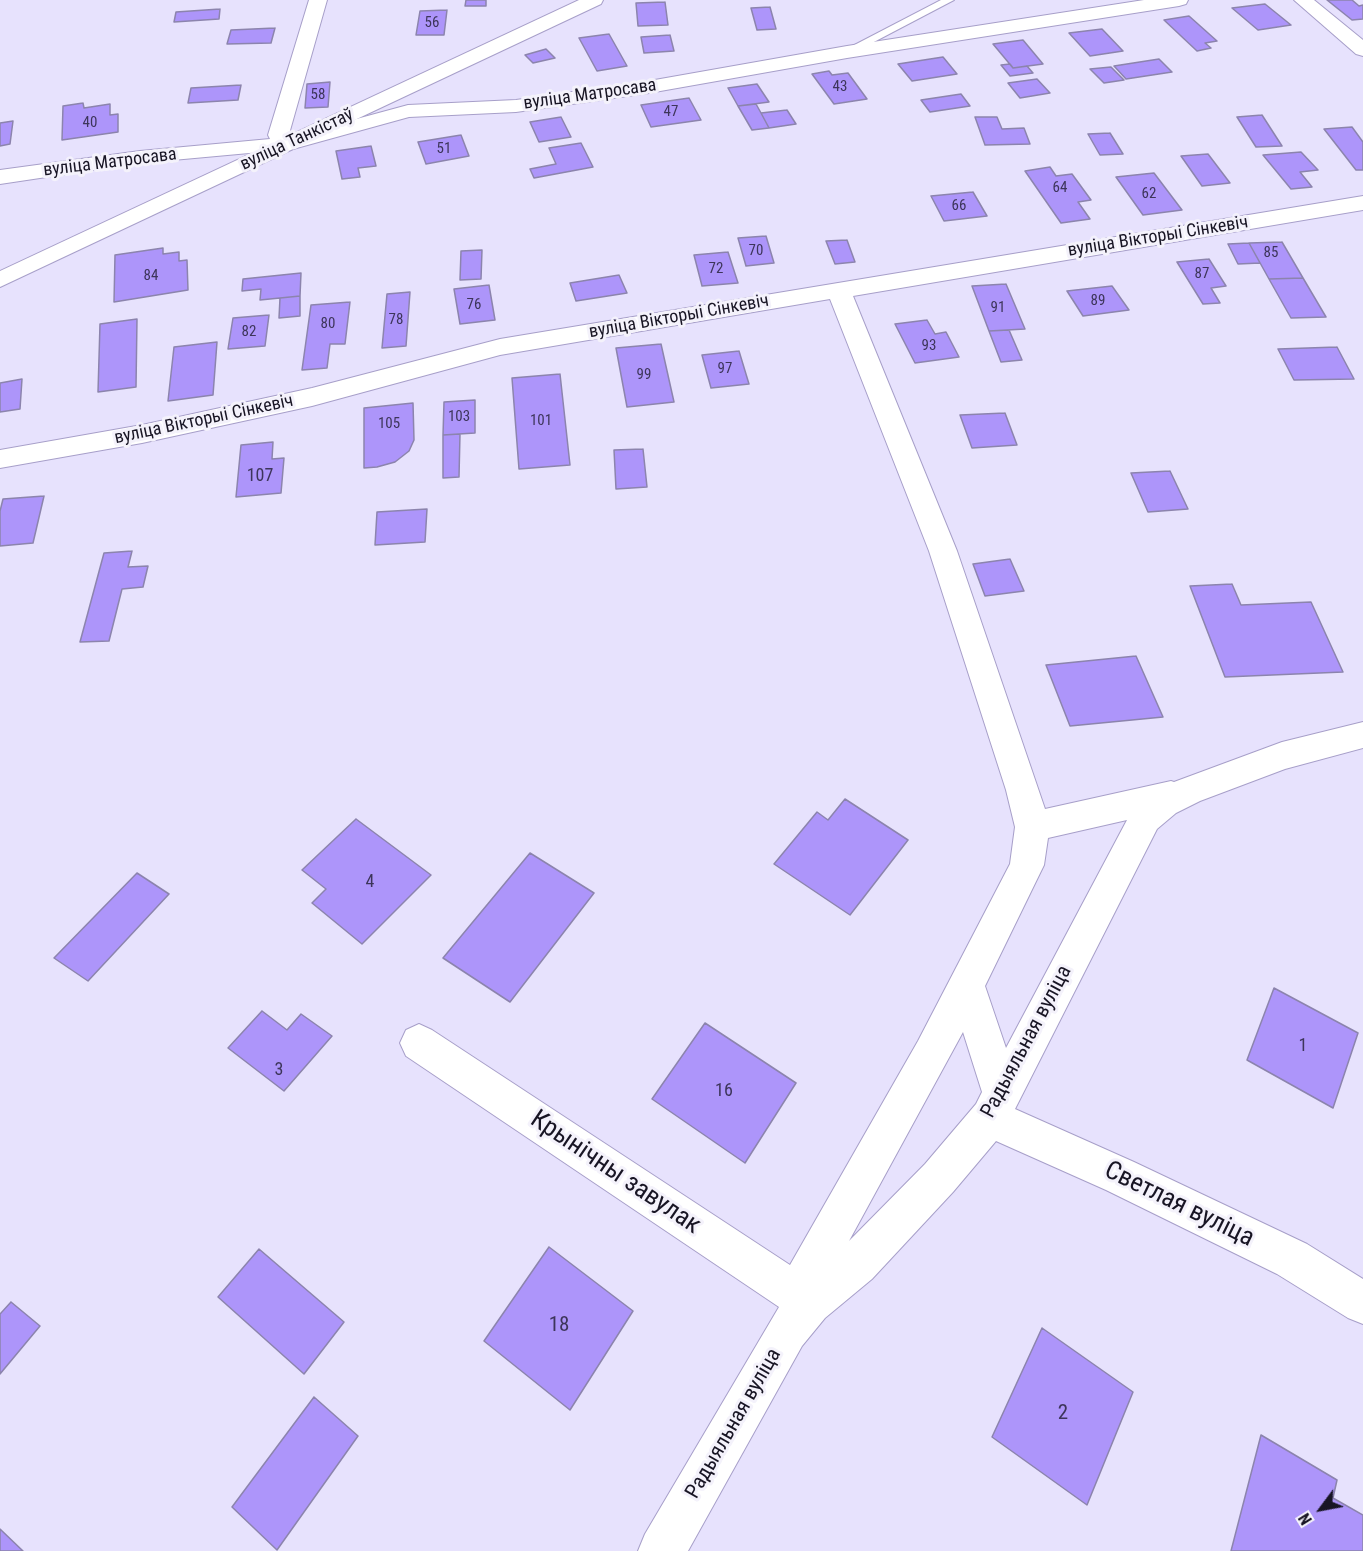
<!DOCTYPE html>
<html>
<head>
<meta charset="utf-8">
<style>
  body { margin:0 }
  #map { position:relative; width:1363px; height:1551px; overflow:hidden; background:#e7e2fd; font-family:"Roboto Condensed",sans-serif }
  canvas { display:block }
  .north { position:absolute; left:1291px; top:1479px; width:60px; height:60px; -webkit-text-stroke:4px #f4f2fb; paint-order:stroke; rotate:238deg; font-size:16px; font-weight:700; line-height:24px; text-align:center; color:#181524 }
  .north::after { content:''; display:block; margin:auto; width:21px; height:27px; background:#181524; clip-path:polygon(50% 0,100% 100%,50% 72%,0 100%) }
</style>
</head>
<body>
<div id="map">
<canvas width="1363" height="1551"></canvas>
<div class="north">N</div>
</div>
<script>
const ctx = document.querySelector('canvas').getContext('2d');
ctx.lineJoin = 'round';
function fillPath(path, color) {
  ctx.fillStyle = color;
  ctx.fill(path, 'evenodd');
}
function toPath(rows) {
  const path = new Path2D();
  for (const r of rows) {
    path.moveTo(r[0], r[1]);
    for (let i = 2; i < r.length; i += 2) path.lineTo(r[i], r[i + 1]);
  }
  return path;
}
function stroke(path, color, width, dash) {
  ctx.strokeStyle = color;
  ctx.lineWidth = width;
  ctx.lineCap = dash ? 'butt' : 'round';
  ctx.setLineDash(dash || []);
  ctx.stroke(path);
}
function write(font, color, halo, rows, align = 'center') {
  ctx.font = font + ' "Roboto Condensed",sans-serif';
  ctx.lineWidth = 6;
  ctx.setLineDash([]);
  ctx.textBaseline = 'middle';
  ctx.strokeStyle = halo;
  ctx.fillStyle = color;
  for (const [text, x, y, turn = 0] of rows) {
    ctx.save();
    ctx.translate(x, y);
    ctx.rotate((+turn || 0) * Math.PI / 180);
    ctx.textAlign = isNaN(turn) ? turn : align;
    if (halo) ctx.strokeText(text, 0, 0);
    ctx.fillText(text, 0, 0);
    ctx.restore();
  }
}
const building = toPath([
  [466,0,486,0,486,6,465,6,466,0],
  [1327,0,1352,0,1359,6,1363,5,1363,19,1352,20,1327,0],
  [665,2,668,25,638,26,636,3,665,2],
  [1265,4,1291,25,1258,30,1232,8,1265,4],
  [770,7,776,29,757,30,751,8,770,7],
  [220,9,219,19,174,22,176,12,220,9],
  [447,10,444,35,416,35,420,11,447,10],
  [1189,16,1217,41,1205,43,1211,48,1197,51,1164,20,1189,16],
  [275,28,271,43,227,44,231,30,275,28],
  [1102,29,1123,51,1090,56,1069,33,1102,29],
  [609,34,627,66,597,71,579,38,609,34],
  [670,35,674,51,644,53,641,37,670,35],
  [1023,40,1043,64,1013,68,993,44,1023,40],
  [546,49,555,58,533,63,525,55,546,49],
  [943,57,957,74,912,81,898,64,943,57],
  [1159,59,1172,72,1126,79,1114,66,1159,59],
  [1010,64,1013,68,1027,66,1033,73,1010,76,1001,65,1010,64],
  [1111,67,1124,80,1104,83,1090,69,1111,67],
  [829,71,832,75,848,73,867,99,834,104,812,74,829,71],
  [1037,79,1050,93,1020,98,1008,83,1037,79],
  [330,82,328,107,305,108,307,84,330,82],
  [757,84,769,102,738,106,728,88,757,84],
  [241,85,238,100,188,103,191,88,241,85],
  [961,94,970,106,930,112,921,100,961,94],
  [689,98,701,120,651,127,641,105,689,98],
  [83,103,84,108,110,104,110,115,118,114,118,132,62,140,63,106,83,103],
  [756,104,761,113,769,128,752,130,738,106,756,104],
  [787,110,796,124,769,128,761,113,787,110],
  [1262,115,1282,146,1256,147,1237,117,1262,115],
  [561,117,571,137,539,142,530,122,561,117],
  [975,117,997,117,1002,129,1024,128,1030,144,985,145,975,117],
  [13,121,10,144,0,146,0,123,13,121],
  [1352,127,1363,142,1363,170,1356,170,1324,129,1352,127],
  [1110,133,1123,154,1100,155,1088,134,1110,133],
  [461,135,469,156,426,164,418,142,461,135],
  [581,143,593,167,534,178,530,169,556,164,549,148,581,143],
  [371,146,376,166,358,168,360,177,342,179,336,151,371,146],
  [1301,152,1318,170,1300,172,1312,187,1291,189,1263,155,1301,152],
  [1208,154,1230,183,1202,186,1181,156,1208,154],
  [1050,167,1056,176,1072,174,1091,200,1078,202,1090,219,1061,223,1025,171,1050,167],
  [1154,173,1182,210,1143,215,1116,177,1154,173],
  [973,192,987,216,944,221,931,196,973,192],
  [766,236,774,263,746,266,738,238,766,236],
  [847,240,855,262,835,264,826,241,847,240],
  [1282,242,1303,278,1269,279,1249,243,1282,242],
  [1249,243,1260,263,1238,264,1228,244,1249,243],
  [163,248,163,254,179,252,179,261,187,260,188,290,114,302,115,255,163,248],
  [482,250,481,279,460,280,461,251,482,250],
  [728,252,738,283,702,286,694,255,728,252],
  [1209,259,1226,286,1211,288,1220,303,1203,304,1177,262,1209,259],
  [301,273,300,296,260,300,261,289,242,291,243,279,301,273],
  [619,275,627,293,576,301,570,283,619,275],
  [1303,278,1326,317,1291,318,1269,279,1303,278],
  [1006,284,1025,329,989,331,972,286,1006,284],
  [489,285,495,320,460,324,454,289,489,285],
  [1112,286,1129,310,1083,316,1067,291,1112,286],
  [410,292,406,346,382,348,387,294,410,292],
  [300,296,300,316,279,318,280,298,300,296],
  [350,302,345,344,330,344,327,368,302,370,311,305,350,302],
  [269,315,265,346,228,349,233,318,269,315],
  [137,319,136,387,98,392,100,324,137,319],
  [927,320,935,334,946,332,959,357,915,363,895,324,927,320],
  [1009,330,1022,360,1001,362,989,331,1009,330],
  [217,342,213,395,168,401,174,347,217,342],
  [661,344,674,402,627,407,616,348,661,344],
  [1337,347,1354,379,1294,380,1278,349,1337,347],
  [739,351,749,384,711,388,702,355,739,351],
  [560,374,570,465,519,469,512,378,560,374],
  [22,379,20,409,0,412,0,383,22,379],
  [475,400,475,433,443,435,444,402,475,400],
  [413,403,414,440,409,451,395,462,377,467,364,468,364,408,413,403],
  [1005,413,1017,445,972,448,960,415,1005,413],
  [460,434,459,477,443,478,443,435,460,434],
  [273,442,272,459,284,458,281,493,236,497,241,445,273,442],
  [643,449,647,487,616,489,614,450,643,449],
  [1170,471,1188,509,1148,512,1131,473,1170,471],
  [44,496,33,543,0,546,0,511,3,499,44,496],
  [427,509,425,542,375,545,377,512,427,509],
  [132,551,128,567,148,566,143,587,122,589,109,641,80,642,104,553,132,551],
  [1010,559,1024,591,985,596,973,564,1010,559],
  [1232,584,1241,605,1311,602,1343,672,1225,677,1190,586,1232,584],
  [1136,656,1163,717,1070,726,1046,665,1136,656],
  [845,799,908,840,850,915,774,864,817,812,828,820,845,799],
  [356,819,431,875,362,944,312,903,326,889,302,870,356,819],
  [530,853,594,893,510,1002,443,958,530,853],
  [137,873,169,894,88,981,54,958,137,873],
  [1274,988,1358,1033,1333,1108,1247,1060,1274,988],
  [262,1011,287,1030,301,1014,332,1036,284,1091,228,1048,262,1011],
  [705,1023,796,1083,745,1163,652,1099,705,1023],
  [549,1247,633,1311,570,1410,484,1341,549,1247],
  [259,1249,344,1322,304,1374,218,1297,259,1249],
  [11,1302,40,1326,0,1374,0,1314,11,1302],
  [1042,1328,1133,1392,1087,1505,992,1437,1042,1328],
  [314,1397,358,1436,277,1550,232,1507,314,1397],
  [1261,1435,1337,1480,1333,1498,1363,1515,1363,1551,1231,1551,1261,1435],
  [0,1529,23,1551,0,1551,0,1529]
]);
const lane = toPath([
  [941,0,954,0,851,54,847,55,841,52,941,0]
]);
const street = toPath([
  [309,0,327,0,289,134,294,136,408,105,516,100,649,81,847,46,1144,0,1188,0,1186,4,1179,6,847,58,649,93,516,112,409,117,293,149,140,163,0,184,0,170,140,151,270,139,268,135,309,0],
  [1294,0,1314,0,1363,40,1363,56,1356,54,1294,0],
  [1363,196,1363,210,853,296,957,551,1045,809,1171,781,1174,782,1282,742,1363,722,1363,748,1285,769,1200,801,1176,813,1157,829,1015,1109,1134,1162,1307,1244,1363,1279,1363,1324,1348,1318,1277,1274,1106,1190,996,1141,953,1192,872,1279,825,1318,802,1346,688,1551,638,1551,645,1534,779,1307,406,1056,400,1043,406,1030,419,1024,432,1030,790,1265,918,1041,1010,864,1015,827,1006,790,929,551,830,299,500,355,312,406,142,443,0,468,0,450,142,425,312,388,500,339,1363,196],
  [1127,820,1006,1048,985,986,1044,865,1048,838,1127,820],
  [963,1032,982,1092,976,1104,925,1164,849,1241,963,1032]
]);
const secondary = toPath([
  [579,0,603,0,601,4,0,287,0,271,579,0]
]);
const farNumbernames = [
  ["56",432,23],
  ["43",840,87],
  ["58",318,95],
  ["47",671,112],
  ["40",90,123],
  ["51",444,149],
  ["64",1060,188],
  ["62",1149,194],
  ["66",959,206],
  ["70",756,251],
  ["85",1271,253],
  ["72",716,269],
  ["87",1202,274],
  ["84",151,276],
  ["89",1098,301],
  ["76",474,305],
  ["91",998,308],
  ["78",396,320],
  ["80",328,324],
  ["82",249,332],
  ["93",929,346],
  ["97",725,369],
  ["99",644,375],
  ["103",459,417],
  ["101",541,421],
  ["105",389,424]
];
const farStreetnames = [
  ["вуліца Матросава",590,95,-8],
  ["вуліца Танкістаў",297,140,-25],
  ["вуліца Матросава",110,163,-7],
  ["вуліца Вікторыі Сінкевіч",1158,237,-9],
  ["вуліца Вікторыі Сінкевіч",679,317,-10],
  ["вуліца Вікторыі Сінкевіч",204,420,-12]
];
const numberNames = [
  ["107",260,476],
  ["4",370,882],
  ["1",1303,1046],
  ["3",279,1070],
  ["16",724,1091]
];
const streetNames = [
  ["Радыяльная вуліца",1027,1042,-62],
  ["Радыяльная вуліца",734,1424,-60]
];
const nearNumbernames = [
  ["18",559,1326],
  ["2",1063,1414]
];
const nearStreetnames = [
  ["Крынічны завулак",615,1173,34],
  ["Светлая вуліца",1179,1205,26]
];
fillPath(building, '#ad95fa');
stroke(building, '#8c84ad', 1.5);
stroke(lane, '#a79fc9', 2);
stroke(street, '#a79fc9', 2);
stroke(secondary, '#a79fc9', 2);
fillPath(lane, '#fff');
fillPath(street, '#fff');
fillPath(secondary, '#fff');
write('15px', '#3d355a', null, farNumbernames);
write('18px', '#181524', '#f4f2fb', farStreetnames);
write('18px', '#3d355a', null, numberNames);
write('21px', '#181524', '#f4f2fb', streetNames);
write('21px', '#3d355a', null, nearNumbernames);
write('26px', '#181524', '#f4f2fb', nearStreetnames);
</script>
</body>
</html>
